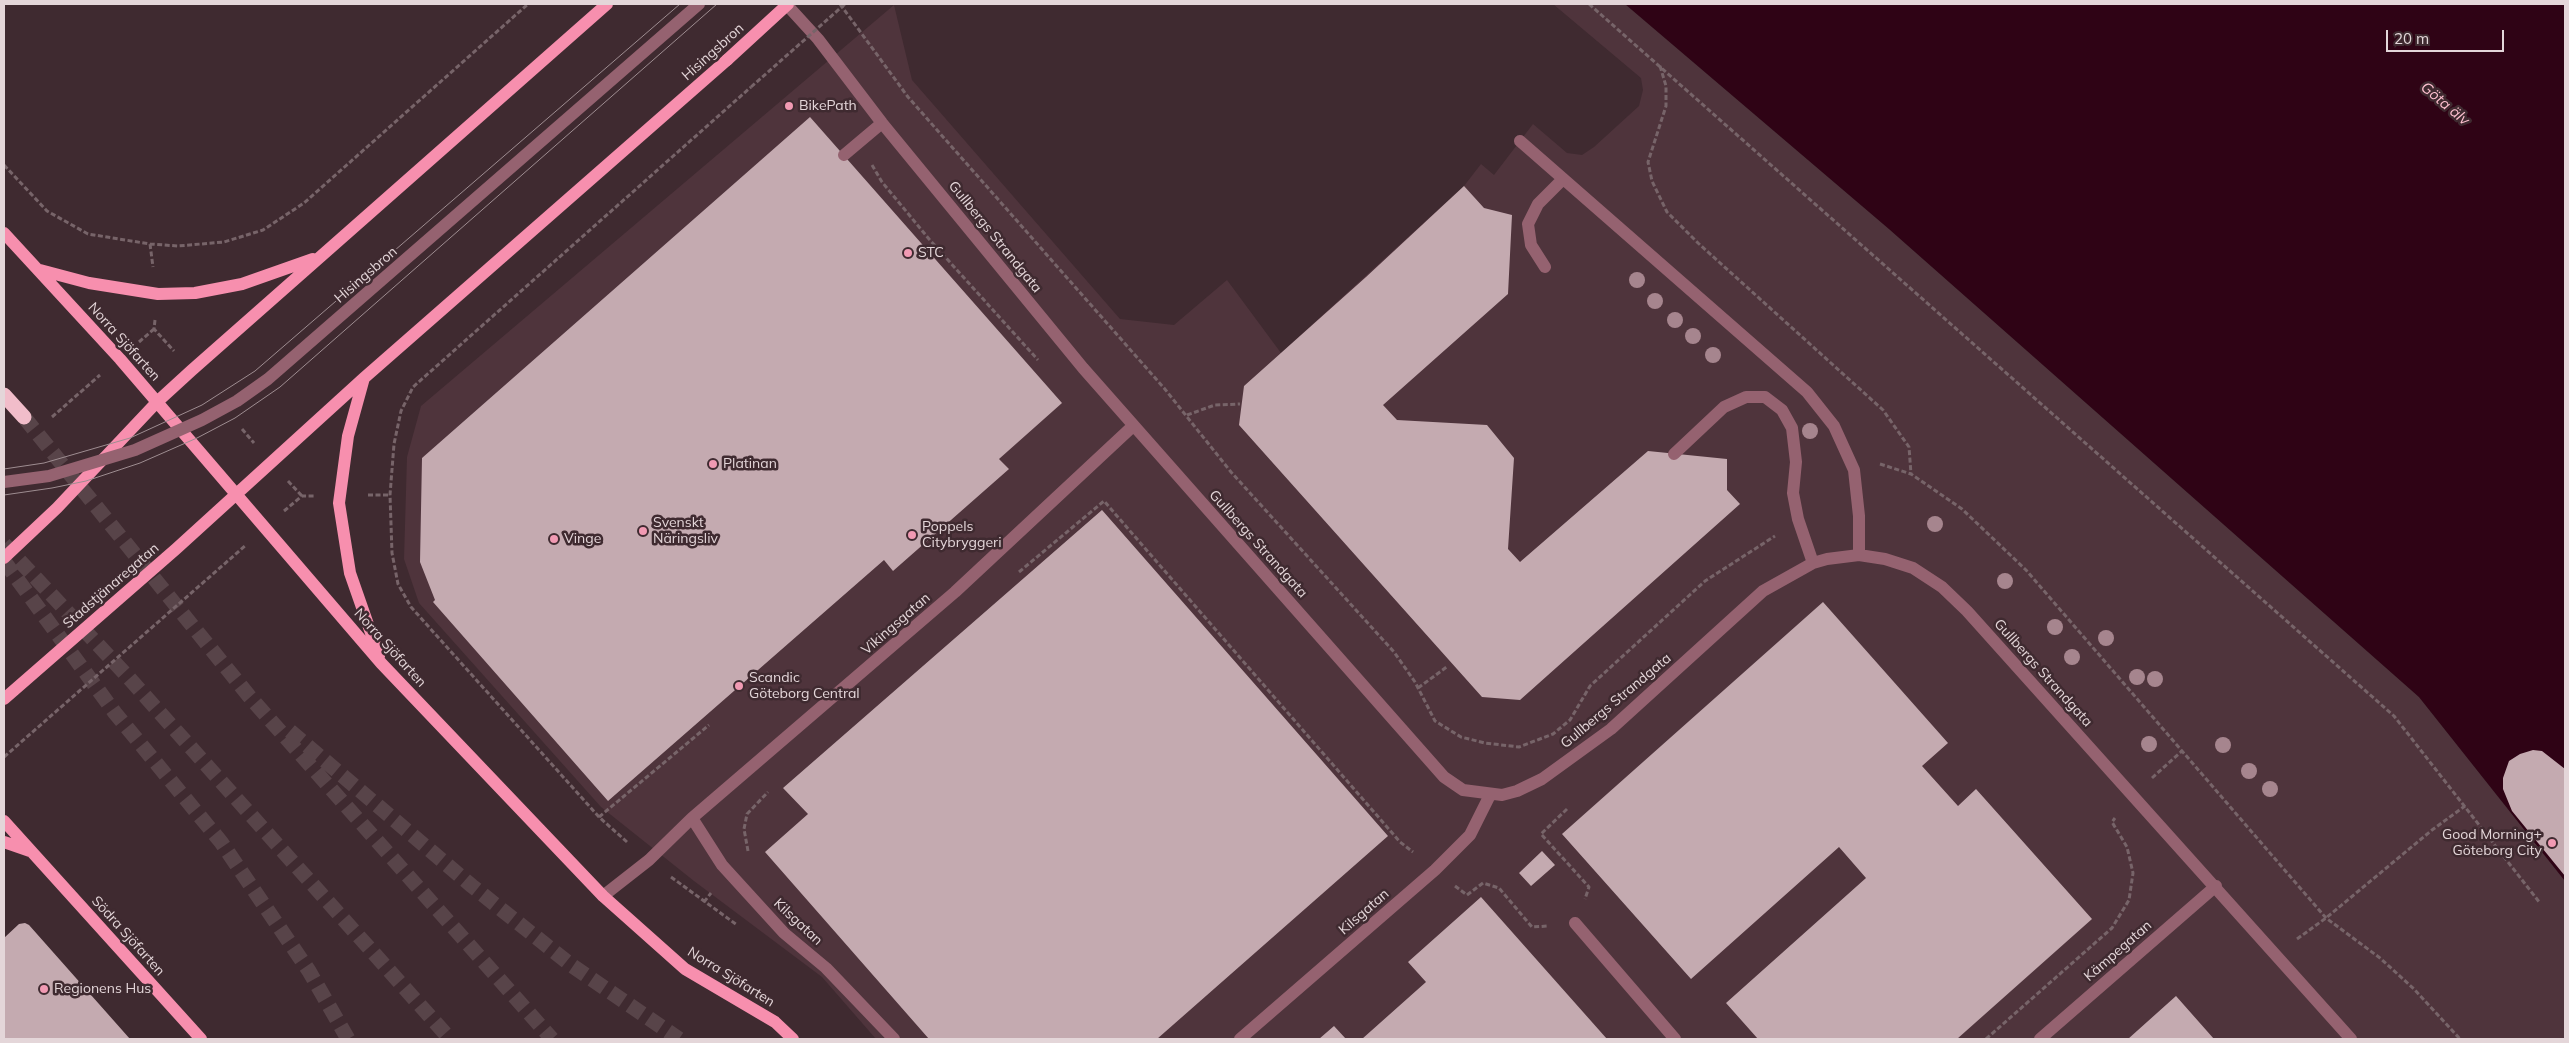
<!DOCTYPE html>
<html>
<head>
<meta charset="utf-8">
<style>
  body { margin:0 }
  #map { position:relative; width:2569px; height:1043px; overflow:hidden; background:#3f2a30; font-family:Mulish,sans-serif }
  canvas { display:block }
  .frame { position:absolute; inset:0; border:5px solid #e4d6d9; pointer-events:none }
  .scale { position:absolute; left:2386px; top:30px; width:118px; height:22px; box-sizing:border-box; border:2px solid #e4d6d9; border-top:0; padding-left:6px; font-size:15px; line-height:18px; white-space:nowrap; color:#e4d6d9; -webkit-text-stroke:4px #3f2a30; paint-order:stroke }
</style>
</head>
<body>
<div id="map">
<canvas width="2569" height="1043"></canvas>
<div class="frame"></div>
<div class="scale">20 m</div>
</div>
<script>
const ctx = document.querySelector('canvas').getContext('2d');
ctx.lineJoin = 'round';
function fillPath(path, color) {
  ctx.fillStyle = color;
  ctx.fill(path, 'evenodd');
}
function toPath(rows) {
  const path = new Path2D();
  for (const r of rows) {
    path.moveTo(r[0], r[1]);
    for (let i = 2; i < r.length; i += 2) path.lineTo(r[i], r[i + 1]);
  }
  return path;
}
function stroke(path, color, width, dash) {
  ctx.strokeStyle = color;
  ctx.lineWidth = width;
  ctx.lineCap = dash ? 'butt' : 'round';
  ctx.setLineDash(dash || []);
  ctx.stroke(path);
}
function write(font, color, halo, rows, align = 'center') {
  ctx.font = font + ' Mulish,sans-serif';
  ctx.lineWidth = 5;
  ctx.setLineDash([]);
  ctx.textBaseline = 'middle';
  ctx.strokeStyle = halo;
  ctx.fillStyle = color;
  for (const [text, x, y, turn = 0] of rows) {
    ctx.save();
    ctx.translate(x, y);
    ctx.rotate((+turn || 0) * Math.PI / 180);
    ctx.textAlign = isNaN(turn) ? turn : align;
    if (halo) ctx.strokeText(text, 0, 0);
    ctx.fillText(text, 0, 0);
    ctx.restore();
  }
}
const built = toPath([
  [1553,4,1625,4,1889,229,2419,697,2565,881,2565,1039,876,1039,822,977,694,881,601,807,419,603,404,559,407,457,421,406,894,5,912,80,1120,319,1174,325,1227,280,1281,353,1464,186,1481,164,1494,175,1533,124,1567,153,1582,155,1594,147,1639,106,1643,90,1641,78]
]);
const water = toPath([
  [1625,4,2565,4,2565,881,2419,697,1889,229]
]);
const building = toPath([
  [810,117,1062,403,999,459,1009,469,893,571,884,560,608,801,433,602,435,600,420,562,422,458],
  [1464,186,1484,208,1512,215,1508,294,1383,405,1397,420,1487,425,1514,458,1508,549,1520,562,1648,451,1727,459,1727,490,1740,504,1520,700,1482,697,1239,425,1244,386,1366,277],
  [1102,510,1388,836,1157,1039,929,1039,765,852,808,814,783,788],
  [1823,602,1948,743,1922,766,1958,806,1976,789,2092,919,1957,1039,1758,1039,1726,1003,1866,878,1839,847,1691,979,1562,834],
  [2533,750,2542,751,2565,769,2565,876,2512,811,2503,789,2503,778,2509,761,2520,754],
  [1542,851,1555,865,1531,886,1519,873],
  [1481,897,1607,1039,1362,1039,1426,982,1408,962],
  [25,923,29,925,130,1039,4,1039,4,938,19,924],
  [2176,996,2214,1039,2128,1039],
  [1334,1026,1346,1039,1319,1039]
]);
const highwayTunnel = toPath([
  [24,417,249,696,552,1039],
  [4,544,129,678,450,1039],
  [4,561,115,713,221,842,309,971,348,1039],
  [290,731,472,886,571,965,679,1039]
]);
const path = toPath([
  [840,4,908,97,1164,388,1231,472,1394,652,1415,682,1435,721,1461,737,1485,743,1519,747,1553,734,1570,720,1590,686,1705,581,1775,536],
  [1589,4,2394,716,2540,903],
  [1660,66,1666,86,1666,106,1648,162,1652,181,1667,212,1698,243,1883,410,1909,447,1911,474],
  [4,165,47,211,88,234,150,244,178,246,224,242,263,230,304,203,528,4],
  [872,165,882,182,929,239,1038,360],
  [150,244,153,267],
  [155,320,154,329,174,351],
  [139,342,154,329],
  [1187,415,1215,405,1240,404],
  [52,417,100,375],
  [242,429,254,443],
  [1880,464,1911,474,1962,509,2026,570,2326,918,2380,958,2414,989,2460,1039],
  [288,481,302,496],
  [368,495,390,495],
  [284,511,302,496,314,496],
  [1019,572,1104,501,1400,842,1413,852],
  [1418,688,1448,666],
  [4,757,246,545],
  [2152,778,2183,750],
  [1567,809,1541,834,1589,887,1585,899],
  [599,817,709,725],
  [627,842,599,817,411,607,398,584,392,553,390,495,394,444,401,411,413,387,751,87],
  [748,851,744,829,747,814,768,792],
  [671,877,737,925],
  [1455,886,1467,895,1483,883,1499,888,1532,927,1548,926],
  [704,902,711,893],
  [2297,939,2326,918,2432,830,2465,806],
  [1986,1039,2112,928,2129,900,2133,873,2127,847,2112,822,2115,818]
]);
const minor = toPath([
  [786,4,818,39,882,123,1083,368,1444,777,1463,790,1502,795,1517,791,1542,779,1611,729,1763,591,1813,563,1827,559,1859,555,1885,559,1913,568,1942,587,1967,611,2351,1039],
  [1520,141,1807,392,1834,426,1854,470,1859,516,1859,555],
  [844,155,882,123],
  [1545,267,1531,245,1528,224,1538,204,1563,179],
  [1674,454,1724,407,1746,397,1765,397,1782,410,1792,428,1796,462,1793,493,1798,519,1813,563],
  [692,818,722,865,784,933,826,968,894,1039],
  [603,896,649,860,692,818,955,592,1133,426],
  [1575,923,1675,1039],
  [1240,1039,1435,870,1470,835,1490,795],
  [2040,1039,2216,886]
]);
const major = toPath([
  [4,233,120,359,381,663,603,896,685,969,775,1022,793,1039],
  [40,270,89,283,158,294,195,293,242,284,313,259],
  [364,378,348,436,339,503,350,573,379,656],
  [4,558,57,508,157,402,192,370,607,4],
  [4,699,176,549,364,378,727,60],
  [4,821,201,1039],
  [4,842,30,851]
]);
const highway = toPath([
  [4,395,24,417]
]);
const tram = toPath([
  [4,469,44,463,130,438,202,405,255,371,680,4],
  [4,495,52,488,86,481,140,463,197,438,235,418,280,387,717,4]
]);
const pathBridge = toPath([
  [751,87,845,4]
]);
const minorBridge = toPath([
  [4,482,49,476,135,450,202,420,237,401,268,379,699,4]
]);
const majorBridge = toPath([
  [727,60,788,4]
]);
const trees = [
  [1637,280],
  [1655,301],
  [1675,320],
  [1693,336],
  [1713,355],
  [1810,431],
  [1935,524],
  [2005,581],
  [2055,627],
  [2106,638],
  [2072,657],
  [2137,677],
  [2155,679],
  [2149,744],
  [2223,745],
  [2249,771],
  [2270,789]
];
const markers = [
  [789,106,5,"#f19ab3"],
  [908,253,5,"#f19ab3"],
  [713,464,5,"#f19ab3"],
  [643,531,5,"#f19ab3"],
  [912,535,5,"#f19ab3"],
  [554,539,5,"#f19ab3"],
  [739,686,5,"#f19ab3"],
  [2552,843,5,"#f19ab3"],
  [44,989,5,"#f19ab3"]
];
const streetNames = [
  ["Hisingsbron",713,52,-42],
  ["Gullbergs Strandgata",995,237,51],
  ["Hisingsbron",366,275,-41],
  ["Norra Sjöfarten",124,342,48],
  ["Gullbergs Strandgata",1258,544,48],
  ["Stadstjänaregatan",111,586,-41],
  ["Vikingsgatan",896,624,-41],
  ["Norra Sjöfarten",390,648,48],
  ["Gullbergs Strandgata",2043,673,48],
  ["Gullbergs Strandgata",1616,701,-40],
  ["Kilsgatan",1364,912,-41],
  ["Kilsgatan",798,922,43],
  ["Södra Sjöfarten",128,936,48],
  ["Kämpegatan",2118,951,-41],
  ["Norra Sjöfarten",731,977,32]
];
const poiNames = [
  ["BikePath",799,106],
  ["STC",918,253],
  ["Platinan",723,464],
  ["Svenskt",653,523],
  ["Näringsliv",653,539],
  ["Poppels",922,527],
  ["Citybryggeri",922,543],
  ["Vinge",564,539],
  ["Scandic",749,678],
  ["Göteborg Central",749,694],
  ["Good Morning+",2542,835,"right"],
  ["Göteborg City",2542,851,"right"],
  ["Regionens Hus",54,989]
];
const waterNames = [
  ["Göta älv",2445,104,40]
];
fillPath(built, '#4f343c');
fillPath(water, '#2f0315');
fillPath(building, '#c4aab0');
stroke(highwayTunnel, '#584449', 15, [15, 8]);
stroke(path, '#776469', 3, [5, 2.5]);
stroke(minor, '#956270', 12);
stroke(major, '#f78fae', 12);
stroke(highway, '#f1bdca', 15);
stroke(tram, '#9e8d91', 1);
stroke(pathBridge, '#776469', 3, [5, 2.5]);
stroke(minorBridge, '#956270', 12);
stroke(majorBridge, '#f78fae', 12);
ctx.fillStyle = '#a6858e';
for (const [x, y] of trees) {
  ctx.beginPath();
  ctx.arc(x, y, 8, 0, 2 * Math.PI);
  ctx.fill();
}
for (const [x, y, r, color] of markers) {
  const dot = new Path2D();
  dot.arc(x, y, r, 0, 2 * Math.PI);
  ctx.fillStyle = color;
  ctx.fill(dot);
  stroke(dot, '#3f2a30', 2);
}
write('14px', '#e4d6d9', '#3f2a30', streetNames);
write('14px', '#e4d6d9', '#3f2a30', poiNames, 'left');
write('italic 15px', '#fdbfcf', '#3f2a30', waterNames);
</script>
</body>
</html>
